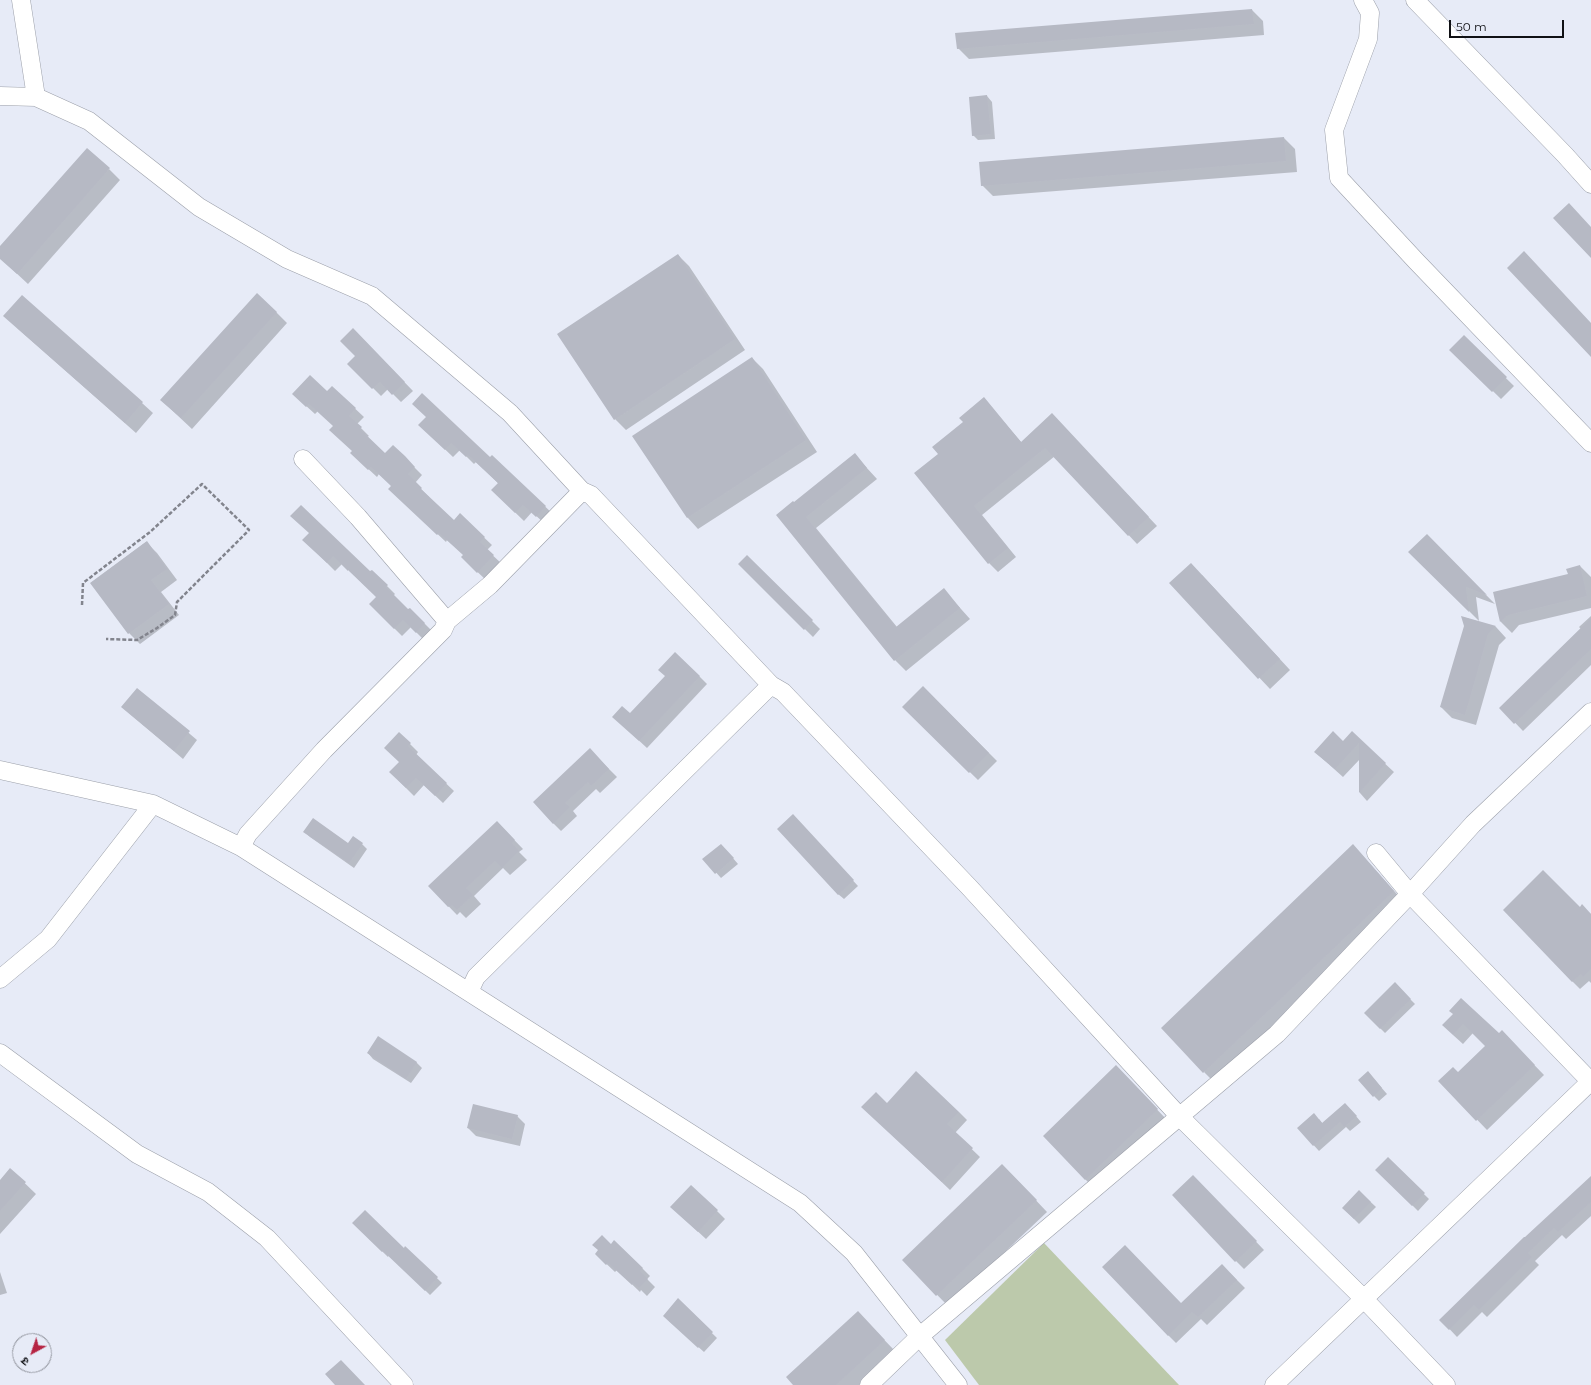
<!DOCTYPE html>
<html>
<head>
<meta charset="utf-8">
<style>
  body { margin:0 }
  #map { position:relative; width:1591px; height:1385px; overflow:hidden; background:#e7ebf7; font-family:Montserrat,"Noto Sans Devanagari",sans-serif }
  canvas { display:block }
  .north { position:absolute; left:12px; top:1333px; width:40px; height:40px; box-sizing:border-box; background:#e7ebf7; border:1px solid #91949d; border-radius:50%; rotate:220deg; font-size:11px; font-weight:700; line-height:16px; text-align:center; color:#101115 }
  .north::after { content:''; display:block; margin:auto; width:14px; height:18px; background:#b52342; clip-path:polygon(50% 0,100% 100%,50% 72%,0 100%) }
  .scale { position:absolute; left:1449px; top:20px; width:115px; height:18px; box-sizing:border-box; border:2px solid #101115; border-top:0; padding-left:5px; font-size:12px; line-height:14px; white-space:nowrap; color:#101115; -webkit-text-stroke:3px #e7ebf7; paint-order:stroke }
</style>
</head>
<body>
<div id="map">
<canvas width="1591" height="1385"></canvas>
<div class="north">उ</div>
<div class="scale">50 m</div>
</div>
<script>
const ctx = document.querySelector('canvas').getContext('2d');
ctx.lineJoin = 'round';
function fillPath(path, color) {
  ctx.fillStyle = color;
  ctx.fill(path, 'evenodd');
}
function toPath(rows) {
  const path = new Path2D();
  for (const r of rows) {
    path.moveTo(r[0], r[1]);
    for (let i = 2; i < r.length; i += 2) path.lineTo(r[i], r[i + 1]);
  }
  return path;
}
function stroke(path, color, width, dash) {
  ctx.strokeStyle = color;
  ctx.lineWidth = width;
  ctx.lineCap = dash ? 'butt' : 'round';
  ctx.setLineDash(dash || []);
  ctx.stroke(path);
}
const green = toPath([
  [1044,1243,1179,1385,979,1385,945,1340]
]);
const shadow = toPath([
  [1252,10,1263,21,1264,35,969,59,958,48,956,34],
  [987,96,992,102,995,139,978,140,973,135],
  [1284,138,1295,149,1297,172,993,196,982,185],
  [109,169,120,180,28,284,0,258,0,248],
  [678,255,689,266,745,350,626,430,615,419],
  [276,312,287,323,192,429,161,400],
  [16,327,142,403,153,413,136,433],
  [353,329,413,391,401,402,388,389,381,396,349,364,356,356],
  [1464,337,1514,386,1501,399,1451,350],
  [752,358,763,369,817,452,698,529,688,518,634,436],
  [332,387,364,417,357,424,369,436,367,437,385,455,393,446,422,475,415,483,429,497,429,498,454,521,460,515,492,545,487,550,502,564,486,580,470,565,464,555,447,540,446,542,398,497,392,486,379,474,377,477,351,453,353,451,334,426,318,411,315,414,293,394,327,392],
  [984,399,1022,443,1061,424,1157,526,1137,544,1055,456,982,515,1016,557,998,572,989,563,939,454],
  [428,433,490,459,492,456,554,515,545,524,532,512,524,521,492,490,499,484,476,462,474,464,460,450,453,457],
  [855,455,877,479,816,528,897,627,944,590,970,619,906,671,895,660,777,515,795,503],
  [1427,535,1495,604,1476,597,1479,621,1410,552],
  [304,540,370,573,372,571,395,594,393,596,408,611,410,609,433,632,424,640,411,627,402,636,370,604,377,597,342,564,335,571],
  [146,542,157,553,177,580,161,592,179,615,140,644,129,633,91,583],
  [747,556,820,629,813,637,739,564],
  [1580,566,1591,577,1591,608,1519,625,1512,633,1501,622,1494,593,1569,575],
  [1202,575,1290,670,1270,689,1170,583],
  [1591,616,1591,665,1523,731,1501,708,1581,629,1579,627],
  [1463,617,1496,627,1506,638,1499,645,1476,725,1452,718,1441,707,1465,626],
  [699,676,707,684,647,748,622,725,630,715],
  [923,687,997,761,978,780,903,707],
  [137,689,197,740,183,759,122,707],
  [399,733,418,752,416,755,454,791,443,803,424,785,414,796,398,780,400,762],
  [1352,733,1394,772,1367,801,1360,793,1360,759,1343,777,1315,752,1343,742],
  [590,750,617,777,600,793,596,789,573,811,577,816,561,831,553,823],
  [798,821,858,886,844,899,838,894],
  [497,822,523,849,519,852,527,860,510,875,503,868,474,896,481,904,466,918,460,912,457,915,429,886],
  [305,832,349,844,362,844,367,849,354,868,310,837],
  [1353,845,1404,902,1215,1083,1204,1072],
  [726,850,738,864,721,878,704,859],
  [1580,908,1591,914,1591,983,1589,981,1580,989,1572,981],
  [1395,984,1415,1004,1385,1033,1365,1013],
  [1454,1014,1511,1041,1544,1075,1487,1130,1440,1081,1458,1073,1487,1046,1473,1033,1463,1044,1453,1035],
  [368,1053,416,1062,422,1068,411,1083,373,1059],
  [1127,1078,1168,1121,1096,1190,1085,1179],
  [1373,1078,1387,1094,1379,1101,1374,1096],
  [887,1104,959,1112,967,1120,955,1133,980,1157,950,1190,871,1115],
  [1350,1109,1361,1122,1350,1131,1346,1127,1319,1151,1298,1128,1319,1119,1323,1124],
  [517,1116,525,1124,520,1146,476,1136,468,1128],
  [1388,1159,1429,1199,1418,1211,1377,1170],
  [10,1169,36,1194,0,1234,0,1181],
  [1013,1176,1047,1212,948,1306,903,1260],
  [1193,1176,1264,1250,1244,1269,1236,1261],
  [1591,1178,1591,1216,1566,1239,1562,1235,1535,1261,1539,1265,1487,1317,1482,1312,1457,1337,1441,1320],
  [1359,1191,1376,1207,1359,1224,1343,1208],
  [717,1211,725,1219,706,1239,680,1215],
  [353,1223,404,1249,405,1247,442,1283,430,1295,389,1255,388,1257],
  [611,1245,642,1268,650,1276,647,1279,655,1287,647,1296,641,1290,640,1292,617,1270,615,1272,596,1254],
  [0,1272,7,1293,0,1295],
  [1230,1273,1245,1288,1207,1325,1201,1319,1176,1343,1168,1335,1181,1304],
  [678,1300,717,1338,704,1352,669,1321],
  [868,1323,895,1351,859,1385,794,1385]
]);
const building = toPath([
  [1252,9,1254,24,957,49,955,33],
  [987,95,991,134,972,136,969,97],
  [1284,137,1286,161,981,186,979,162],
  [87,148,110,168,17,274,0,259,0,246],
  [1569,203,1591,227,1591,258,1553,218],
  [1524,251,1591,323,1591,357,1507,268],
  [678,254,735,339,614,420,557,334],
  [257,293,277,312,181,418,160,400],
  [22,295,143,402,125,423,3,316],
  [353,328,405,382,392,395,380,382,372,389,347,364,355,356,340,341],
  [1464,335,1507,377,1492,392,1449,350],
  [752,357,806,440,687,518,632,436],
  [310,375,327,391,332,386,356,408,349,416,362,427,360,429,385,453,393,445,405,456,415,467,408,474,422,488,421,489,454,520,460,513,485,537,480,542,494,555,477,573,461,557,463,555,439,533,437,535,388,489,391,486,371,467,368,470,350,453,352,451,329,430,333,426,309,404,306,407,292,394],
  [422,393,490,457,492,455,546,506,536,517,523,505,515,513,491,490,498,483,468,455,466,457,451,443,445,450,418,425,426,417,412,404],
  [984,397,1021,442,1052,413,1149,517,1128,536,1045,448,974,506,1008,548,988,564,914,473,938,454,932,447,963,422,959,418],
  [855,453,867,468,806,517,896,627,944,588,960,608,894,661,776,515,793,501,794,502],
  [301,505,370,571,372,570,388,585,386,587,408,609,410,608,425,623,416,633,403,620,394,629,369,604,376,597,348,570,348,571,333,556,327,563,302,540,309,533,290,516],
  [1427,534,1487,595,1466,587,1469,612,1408,552],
  [147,541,167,569,151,580,169,604,128,634,90,583],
  [747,555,813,620,804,630,738,564],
  [1191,563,1280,659,1258,679,1169,583],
  [1580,565,1587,596,1508,615,1500,622,1493,592,1568,574,1566,569],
  [1461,616,1496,626,1488,634,1465,715,1440,707,1464,626],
  [1591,618,1591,649,1514,724,1499,708],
  [675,652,700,676,639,741,612,717,622,706,630,713,665,676,658,670],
  [923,686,989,753,969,773,902,707],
  [137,688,190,731,174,751,121,707],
  [1333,731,1343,741,1352,731,1386,763,1359,793,1359,743,1335,769,1314,752],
  [399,732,411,743,408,746,447,783,435,796,416,778,406,788,389,772,399,762,384,748],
  [590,748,609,769,591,786,588,782,565,803,570,807,553,824,533,802],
  [793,814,854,880,838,895,777,829],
  [313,818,348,843,353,836,363,843,349,863,303,832],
  [497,821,515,840,512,843,519,851,502,868,495,861,466,888,473,895,457,910,452,905,448,907,428,886],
  [721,844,734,858,715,874,702,859],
  [1353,844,1394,891,1203,1073,1161,1028],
  [1543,870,1580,907,1582,904,1591,914,1591,969,1583,977,1581,974,1572,982,1503,910],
  [1395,982,1411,999,1380,1029,1364,1013],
  [1461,998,1499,1033,1502,1030,1535,1065,1476,1121,1438,1081,1453,1067,1458,1072,1485,1046,1463,1024,1453,1035,1442,1025,1453,1014,1449,1011],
  [378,1036,417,1062,406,1079,367,1053],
  [1116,1065,1158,1109,1085,1180,1043,1136],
  [916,1071,959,1112,947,1124,973,1148,942,1182,861,1107,876,1092,887,1103],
  [1368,1071,1382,1088,1373,1097,1358,1080],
  [1345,1103,1357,1116,1344,1127,1340,1122,1313,1146,1297,1128,1314,1113,1322,1123],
  [473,1104,518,1115,512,1139,467,1128],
  [1388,1157,1425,1193,1412,1206,1375,1170],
  [1002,1164,1037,1200,936,1296,902,1260],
  [10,1168,26,1182,0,1211,0,1180],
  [1193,1175,1257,1241,1235,1262,1172,1195],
  [1591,1176,1591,1202,1558,1232,1554,1228,1528,1253,1532,1257,1479,1310,1474,1305,1449,1330,1439,1320,1524,1237,1525,1237],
  [691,1185,718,1210,698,1232,670,1207],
  [1359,1190,1371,1202,1354,1219,1342,1208],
  [365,1210,404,1248,405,1246,438,1277,425,1291,383,1251,382,1252,352,1223],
  [602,1235,611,1244,614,1240,643,1268,640,1271,648,1279,639,1288,633,1283,632,1285,608,1263,606,1265,595,1254,598,1250,592,1245],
  [1125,1245,1181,1303,1222,1264,1237,1280,1198,1317,1192,1312,1168,1336,1102,1267],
  [678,1298,713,1332,698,1348,663,1316],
  [858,1311,885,1340,836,1385,793,1385,786,1377],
  [341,1360,365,1385,335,1385,325,1374]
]);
const path = toPath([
  [82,605,83,583,150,532,202,484,249,530,177,602,175,615,157,628,137,640,106,639]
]);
const minor = toPath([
  [21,0,36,97],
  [1363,0,1370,13,1368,39,1334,130,1339,178,1416,261,1591,443],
  [1415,0,1565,155,1591,184],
  [0,96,36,97,89,121,199,207,287,259,372,296,510,413,582,491,490,585,447,621,443,630,324,750,248,834,241,847],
  [303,459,358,517,447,621],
  [582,491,591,495,771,685,783,692,969,887,1180,1117,1364,1299,1446,1385],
  [0,770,153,804,241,847,800,1203,854,1253,958,1385],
  [1376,853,1410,894,1591,1082],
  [0,979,48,939,153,804],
  [469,992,476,977,771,685],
  [0,1053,137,1154,208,1192,267,1238,404,1385],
  [869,1385,920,1336,1277,1034,1410,894,1473,824,1591,712],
  [1274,1385,1591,1081]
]);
fillPath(green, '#bcc9ab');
fillPath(shadow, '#0003');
fillPath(building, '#b6b9c4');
stroke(minor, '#9b9fa9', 19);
stroke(path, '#82848d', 2.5, [4, 2]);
stroke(minor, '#fff', 18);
</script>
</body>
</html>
